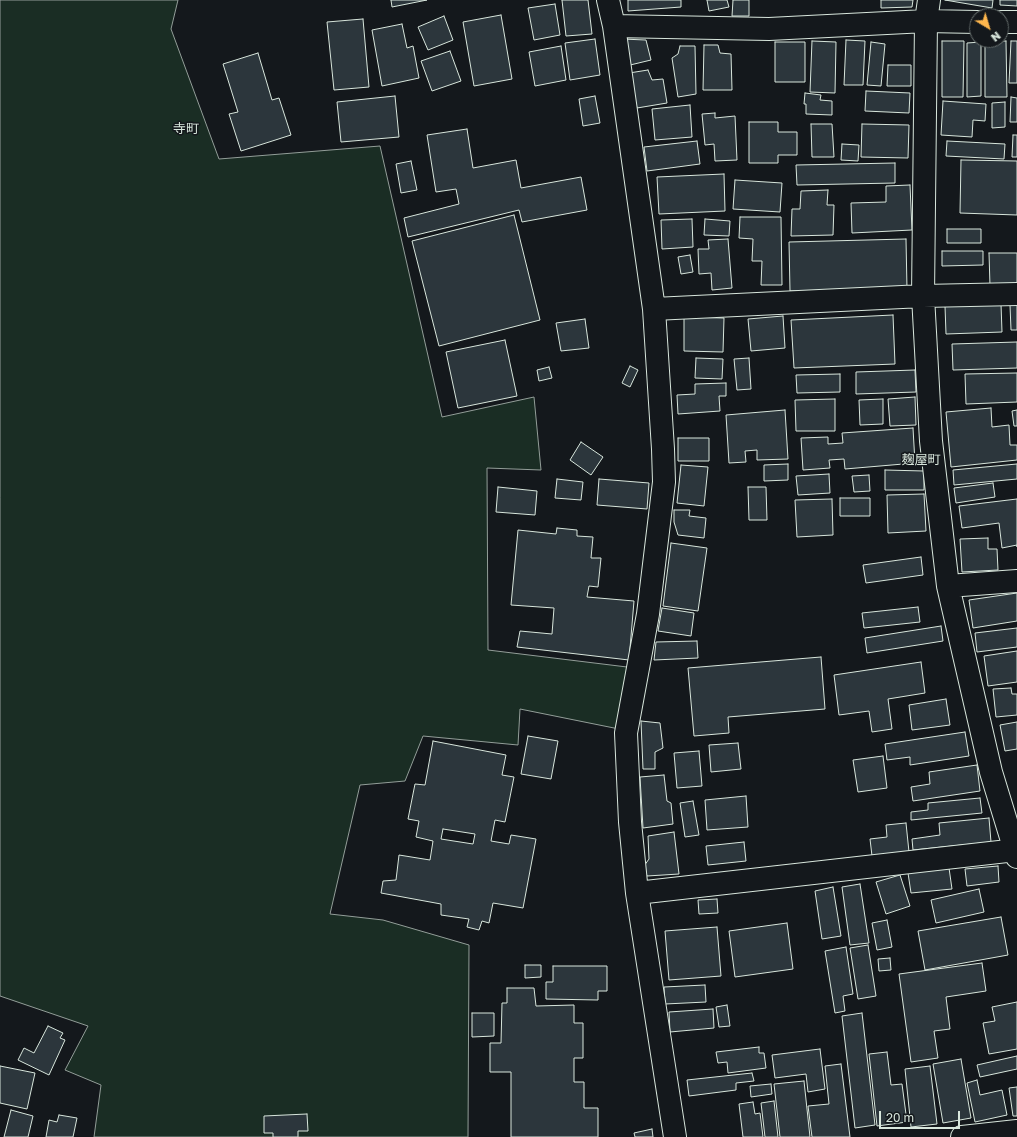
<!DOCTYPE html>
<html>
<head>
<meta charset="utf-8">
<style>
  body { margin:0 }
  #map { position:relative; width:1017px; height:1137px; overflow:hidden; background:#14181c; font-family:"Golos Text",sans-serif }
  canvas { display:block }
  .north { position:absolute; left:969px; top:8px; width:40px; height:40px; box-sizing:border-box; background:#14181c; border:1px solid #626a69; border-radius:50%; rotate:142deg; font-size:11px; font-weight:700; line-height:16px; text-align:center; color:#d8e6dc }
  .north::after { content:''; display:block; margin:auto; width:14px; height:18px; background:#ffb74d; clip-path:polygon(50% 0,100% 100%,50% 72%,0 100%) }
  .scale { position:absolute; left:879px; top:1111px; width:81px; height:18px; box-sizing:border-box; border:2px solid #d8e6dc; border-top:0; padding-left:5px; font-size:12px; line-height:14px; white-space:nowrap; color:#d8e6dc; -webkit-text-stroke:3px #14181c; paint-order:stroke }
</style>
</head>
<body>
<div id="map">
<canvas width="1017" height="1137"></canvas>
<div class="north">N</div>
<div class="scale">20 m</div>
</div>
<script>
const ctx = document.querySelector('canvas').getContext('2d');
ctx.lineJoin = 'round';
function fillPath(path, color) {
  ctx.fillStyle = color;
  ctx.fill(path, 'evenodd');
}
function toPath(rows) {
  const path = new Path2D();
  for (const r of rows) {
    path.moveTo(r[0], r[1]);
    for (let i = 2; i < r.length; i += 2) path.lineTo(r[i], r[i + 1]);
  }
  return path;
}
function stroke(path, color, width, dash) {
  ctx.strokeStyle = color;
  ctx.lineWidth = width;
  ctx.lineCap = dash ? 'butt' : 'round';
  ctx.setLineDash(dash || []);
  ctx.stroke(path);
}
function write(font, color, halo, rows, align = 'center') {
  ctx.font = font + ' "Golos Text","Noto Sans JP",sans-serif';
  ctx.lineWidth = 3;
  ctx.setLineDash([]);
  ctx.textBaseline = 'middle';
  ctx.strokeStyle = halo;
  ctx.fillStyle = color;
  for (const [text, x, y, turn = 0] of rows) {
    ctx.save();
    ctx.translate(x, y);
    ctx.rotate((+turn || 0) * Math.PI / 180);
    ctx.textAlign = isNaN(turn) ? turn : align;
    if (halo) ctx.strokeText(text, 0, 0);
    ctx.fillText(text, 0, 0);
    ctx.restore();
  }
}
const green = toPath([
  [0,0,178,0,171,29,219,159,380,146,442,417,534,397,541,470,487,468,488,650,627,667,619,729,520,709,518,745,423,736,405,781,360,785,330,914,383,920,469,945,468,1137,94,1137,101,1085,65,1070,88,1026,0,996,0,0]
]);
const building = toPath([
  [391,0,427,0,392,7,391,0],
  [562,0,588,0,592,34,566,36,562,0],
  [628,0,681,0,681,7,628,11,628,0],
  [707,0,727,0,729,7,709,11,707,0],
  [733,0,749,0,749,16,732,16,733,0],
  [881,0,913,0,912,7,881,8,881,0],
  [945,0,993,0,992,8,945,0],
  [1000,0,1017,0,1017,6,1000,5,1000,0],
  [555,4,560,35,534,40,528,8,555,4],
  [501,15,512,79,474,86,463,22,501,15],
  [444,16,453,40,428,50,418,27,444,16],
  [363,19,369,87,334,90,327,22,363,19],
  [402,24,407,48,413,46,419,78,382,86,372,30,402,24],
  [595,39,600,75,570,80,565,43,595,39],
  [621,39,646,40,651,60,626,66,621,39],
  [846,40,865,41,863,85,844,85,846,40],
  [812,41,836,42,835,93,810,92,812,41],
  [942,41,964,41,963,97,942,97,942,41],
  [1006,41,1007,97,985,97,985,42,1006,41],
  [1011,41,1017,41,1017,83,1009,83,1011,41],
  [775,42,805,42,805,82,775,82,775,42],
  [871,42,885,44,881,86,867,85,871,42],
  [981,42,981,96,967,97,967,43,981,42],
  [704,45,718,45,720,53,731,54,732,90,703,90,704,45],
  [561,46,566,80,535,86,529,52,561,46],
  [680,46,695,46,696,94,678,97,672,58,678,54,680,46],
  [450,51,461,81,432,91,421,61,450,51],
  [258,53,272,100,279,98,291,135,241,151,229,114,238,112,223,64,258,53],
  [888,65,911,65,911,86,887,86,888,65],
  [648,70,652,80,663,79,667,103,637,108,629,73,648,70],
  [866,91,910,93,909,113,865,111,866,91],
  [805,93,821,95,820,100,832,101,832,115,806,114,806,104,804,104,805,93],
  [395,96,399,137,341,142,337,102,395,96],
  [595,96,600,123,583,126,579,99,595,96],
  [1011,97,1017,98,1017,122,1010,122,1011,97],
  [943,101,986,104,985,121,973,120,972,137,941,135,943,101],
  [1005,102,1005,127,992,128,992,103,1005,102],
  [690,105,692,137,655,140,652,109,690,105],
  [715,113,715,118,735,116,737,160,715,161,714,144,705,145,702,114,715,113],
  [749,122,778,122,778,132,797,132,797,155,778,155,778,163,749,163,749,122],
  [811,124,832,124,834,157,812,157,811,124],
  [862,124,909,125,908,158,861,157,862,124],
  [467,129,473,168,516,160,521,188,581,177,587,210,522,222,519,210,408,237,404,218,459,204,456,189,436,192,427,135,467,129],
  [1013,135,1017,135,1017,157,1012,157,1013,135],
  [697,141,700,164,647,171,644,147,697,141],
  [947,141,1005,144,1004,159,946,156,947,141],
  [842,144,859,145,858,161,841,160,842,144],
  [961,160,1017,161,1017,215,960,213,961,160],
  [411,161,417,190,401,193,396,164,411,161],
  [895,163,895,183,797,185,796,165,895,163],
  [724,174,725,211,659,214,657,177,724,174],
  [735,180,782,183,780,212,733,209,735,180],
  [910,185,912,230,852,233,851,203,886,202,886,186,910,185],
  [828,190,827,205,834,205,833,235,791,236,792,209,800,209,801,191,828,190],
  [514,215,540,320,439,346,412,241,514,215],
  [740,217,781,217,782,285,761,285,762,261,752,261,753,239,739,238,740,217],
  [692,219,693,247,662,249,661,220,692,219],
  [705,219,730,221,729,236,704,235,705,219],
  [947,229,981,229,981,243,947,243,947,229],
  [728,239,732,288,712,290,711,273,699,274,698,249,709,249,708,240,728,239],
  [906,239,907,289,790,291,789,242,906,239],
  [942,251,983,251,983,265,942,266,942,251],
  [989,253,1017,253,1017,285,990,286,989,253],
  [690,255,693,272,681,274,678,257,690,255],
  [1001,304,1002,332,946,334,945,306,1001,304],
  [1010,305,1017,305,1017,330,1011,330,1010,305],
  [893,315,895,364,794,368,791,320,893,315],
  [783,316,785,348,751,351,748,319,783,316],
  [684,317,724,318,723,352,684,351,684,317],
  [585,319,589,348,561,351,556,323,585,319],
  [505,340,517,396,458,408,446,352,505,340],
  [1017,342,1017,368,953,370,952,344,1017,342],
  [696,358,723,359,722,379,695,378,696,358],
  [749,358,751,389,737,390,734,359,749,358],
  [630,366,638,370,630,387,622,383,630,366],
  [549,367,552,378,539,381,537,370,549,367],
  [915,370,916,392,856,394,856,372,915,370],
  [1017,373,1017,402,966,404,965,374,1017,373],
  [840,374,840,392,797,393,796,375,840,374],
  [726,383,726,396,719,396,720,411,678,414,677,395,695,394,695,384,726,383],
  [915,397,916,425,890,426,888,399,915,397],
  [835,399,835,431,796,431,795,400,835,399],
  [883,399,883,424,860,425,859,400,883,399],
  [991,408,992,427,1009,425,1010,445,1017,445,1017,460,951,467,946,412,991,408],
  [785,410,788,459,757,460,757,450,745,451,746,462,729,463,726,415,785,410],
  [1017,410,1017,426,1014,426,1012,411,1017,410],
  [913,428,915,463,845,469,844,459,829,460,830,468,803,470,801,438,828,437,828,444,843,443,842,433,913,428],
  [678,438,709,438,709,461,678,461,678,438],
  [581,442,603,457,591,475,570,460,581,442],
  [788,464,788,480,764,481,764,465,788,464],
  [1017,464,1017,479,954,485,953,470,1017,464],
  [681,465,708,467,704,506,677,503,681,465],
  [885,470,924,471,924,490,885,490,885,470],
  [829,474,830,493,798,495,796,476,829,474],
  [869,475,870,491,854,492,852,476,869,475],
  [557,479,583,482,581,500,555,498,557,479],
  [599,479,649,483,647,509,597,505,599,479],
  [993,483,995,497,956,503,954,488,993,483],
  [498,487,537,491,535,515,496,512,498,487],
  [748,487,766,487,767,520,749,520,748,487],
  [924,494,926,531,888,533,887,495,924,494],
  [840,498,870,498,870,516,840,516,840,498],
  [832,499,833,535,797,537,795,500,832,499],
  [1017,499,1017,547,1017,545,1002,548,999,523,962,528,959,506,1017,499],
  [674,510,690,510,689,516,706,518,704,538,678,535,674,522,674,510],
  [557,528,577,530,577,536,593,537,591,558,601,558,598,587,589,586,587,597,634,601,629,660,517,647,520,631,552,634,554,608,511,605,518,530,556,534,557,528],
  [988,538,988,549,997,549,998,570,962,572,960,539,988,538],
  [671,543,707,548,698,611,663,606,671,543],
  [921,557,923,575,866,583,863,565,921,557],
  [1017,593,1017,621,973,628,969,600,1017,593],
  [918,607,920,622,864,628,862,613,918,607],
  [662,608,694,613,691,636,658,631,662,608],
  [941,626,943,641,867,653,865,638,941,626],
  [1017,628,1017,647,977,652,975,633,1017,628],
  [697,641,698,658,654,660,656,642,697,641],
  [1017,651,1017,682,988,686,984,656,1017,651],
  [821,657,825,709,728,717,729,733,694,736,688,668,821,657],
  [921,662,925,693,888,699,892,729,872,732,869,711,839,715,834,675,921,662],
  [1011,688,1012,694,1017,694,1017,715,996,717,993,689,1011,688],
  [946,699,950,725,912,730,909,705,946,699],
  [641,721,660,723,663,748,655,752,655,769,643,769,641,721],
  [1017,722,1017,749,1005,751,1000,725,1017,722],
  [965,732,969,756,910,765,910,757,887,760,885,744,965,732],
  [528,736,558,741,551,779,521,774,528,736],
  [433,741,506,755,502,775,514,777,505,822,495,820,491,841,509,844,511,835,536,839,523,908,493,903,489,923,482,921,479,930,467,927,469,919,441,915,441,904,381,893,383,881,396,880,399,855,430,860,433,841,416,837,419,821,408,819,415,784,425,785,433,741],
  [443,829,475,834,473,844,441,839,443,829],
  [738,743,741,769,711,772,709,745,738,743],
  [699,751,702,786,677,788,674,753,699,751],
  [883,756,887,788,858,792,853,760,883,756],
  [977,765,980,791,913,801,911,787,930,784,929,772,977,765],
  [664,775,667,801,671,803,673,824,643,828,640,777,664,775],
  [746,796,748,827,707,830,705,800,746,796],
  [980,798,982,813,911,820,911,812,928,810,928,803,980,798],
  [693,801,699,835,685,837,680,803,693,801],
  [989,818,991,842,913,850,912,839,940,835,939,823,989,818],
  [906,823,909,852,872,856,870,839,887,837,886,825,906,823],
  [674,832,679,874,647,876,644,866,649,859,648,836,674,832],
  [744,842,746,861,708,865,706,846,744,842],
  [998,866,999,882,967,886,965,869,998,866],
  [949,868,952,889,911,893,908,873,949,868],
  [900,875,910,906,886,914,876,882,900,875],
  [860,884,869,943,850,945,842,887,860,884],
  [833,887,841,936,822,939,815,891,833,887],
  [979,889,984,912,936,923,931,900,979,889],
  [717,899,718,913,699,914,698,900,717,899],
  [1001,917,1008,955,925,970,918,931,1001,917],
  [887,920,892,947,877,950,872,923,887,920],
  [787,923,793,969,735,977,729,931,787,923],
  [717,927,721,976,669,980,665,931,717,927],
  [868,945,876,996,858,999,850,948,868,945],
  [846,947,853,994,843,996,845,1011,835,1013,825,951,846,947],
  [890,958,891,970,879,971,878,959,890,958],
  [982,963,986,991,946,997,950,1029,934,1031,938,1058,911,1062,899,974,982,963],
  [525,965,541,965,541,977,525,978,525,965],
  [553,966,607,966,607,991,598,991,598,1000,546,999,546,982,553,982,553,966],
  [705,985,706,1002,665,1004,664,987,705,985],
  [507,988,534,988,536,1006,574,1005,574,1023,583,1023,583,1058,574,1058,574,1082,584,1082,584,1108,598,1108,598,1137,511,1137,511,1072,490,1072,490,1043,501,1043,502,1003,507,1003,507,988],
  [1017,1002,1017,1049,989,1054,983,1023,995,1021,992,1007,1017,1002],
  [727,1005,730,1026,719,1027,716,1007,727,1005],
  [713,1009,714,1028,670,1032,669,1012,713,1009],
  [472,1013,494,1013,494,1036,472,1037,472,1013],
  [862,1013,875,1125,855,1128,842,1016,862,1013],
  [48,1026,63,1033,60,1038,65,1040,49,1075,18,1060,24,1048,34,1053,48,1026],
  [759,1047,759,1053,764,1053,766,1068,728,1073,727,1062,718,1063,716,1052,759,1047],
  [820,1049,825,1089,808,1092,806,1074,775,1078,772,1055,820,1049],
  [887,1052,891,1085,902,1084,907,1122,877,1126,869,1054,887,1052],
  [1017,1056,1017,1069,980,1077,977,1065,1017,1056],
  [961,1059,971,1118,943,1123,933,1064,961,1059],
  [841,1064,850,1137,812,1137,808,1106,829,1104,825,1066,841,1064],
  [0,1066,35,1073,27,1109,0,1103,0,1066],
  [930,1066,937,1124,911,1127,905,1069,930,1066],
  [752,1073,754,1081,736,1083,736,1090,689,1096,687,1080,752,1073],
  [977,1080,980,1095,1002,1090,1007,1115,975,1122,967,1083,977,1080],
  [804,1081,810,1137,780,1137,774,1084,804,1081],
  [771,1084,772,1094,751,1097,750,1086,771,1084],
  [1017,1087,1017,1116,1013,1116,1009,1088,1017,1087],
  [774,1101,778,1137,765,1137,761,1103,774,1101],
  [753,1102,755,1114,760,1113,763,1137,743,1137,739,1104,753,1102],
  [11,1110,33,1116,28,1137,4,1137,11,1110],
  [307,1114,308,1131,298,1131,298,1137,273,1137,273,1133,264,1133,264,1116,307,1114],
  [59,1115,77,1118,73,1137,46,1137,49,1120,57,1122,59,1115],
  [652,1129,653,1137,635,1137,634,1133,652,1129]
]);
const street = toPath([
  [608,0,614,26,654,309,663,449,664,482,648,614,626,733,630,822,637,893,675,1137],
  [929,0,926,21,923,296,931,441,948,586,991,772,1017,857],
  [1001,22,1017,22],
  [614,26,769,29,926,21,977,22],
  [654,309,923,296,1017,294],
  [948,586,1017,581],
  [637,893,1017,850],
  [962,1137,1017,1131]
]);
const quarterNames = [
  ["寺町",186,129],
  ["麹屋町",921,460]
];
fillPath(green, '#1a2d24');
stroke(green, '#939e99', 1);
fillPath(building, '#2c363c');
stroke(building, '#d8e6dc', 1);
stroke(street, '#d8e6dc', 24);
stroke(street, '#14181c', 22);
write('13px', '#d8e6dc', '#14181c', quarterNames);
</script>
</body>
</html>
